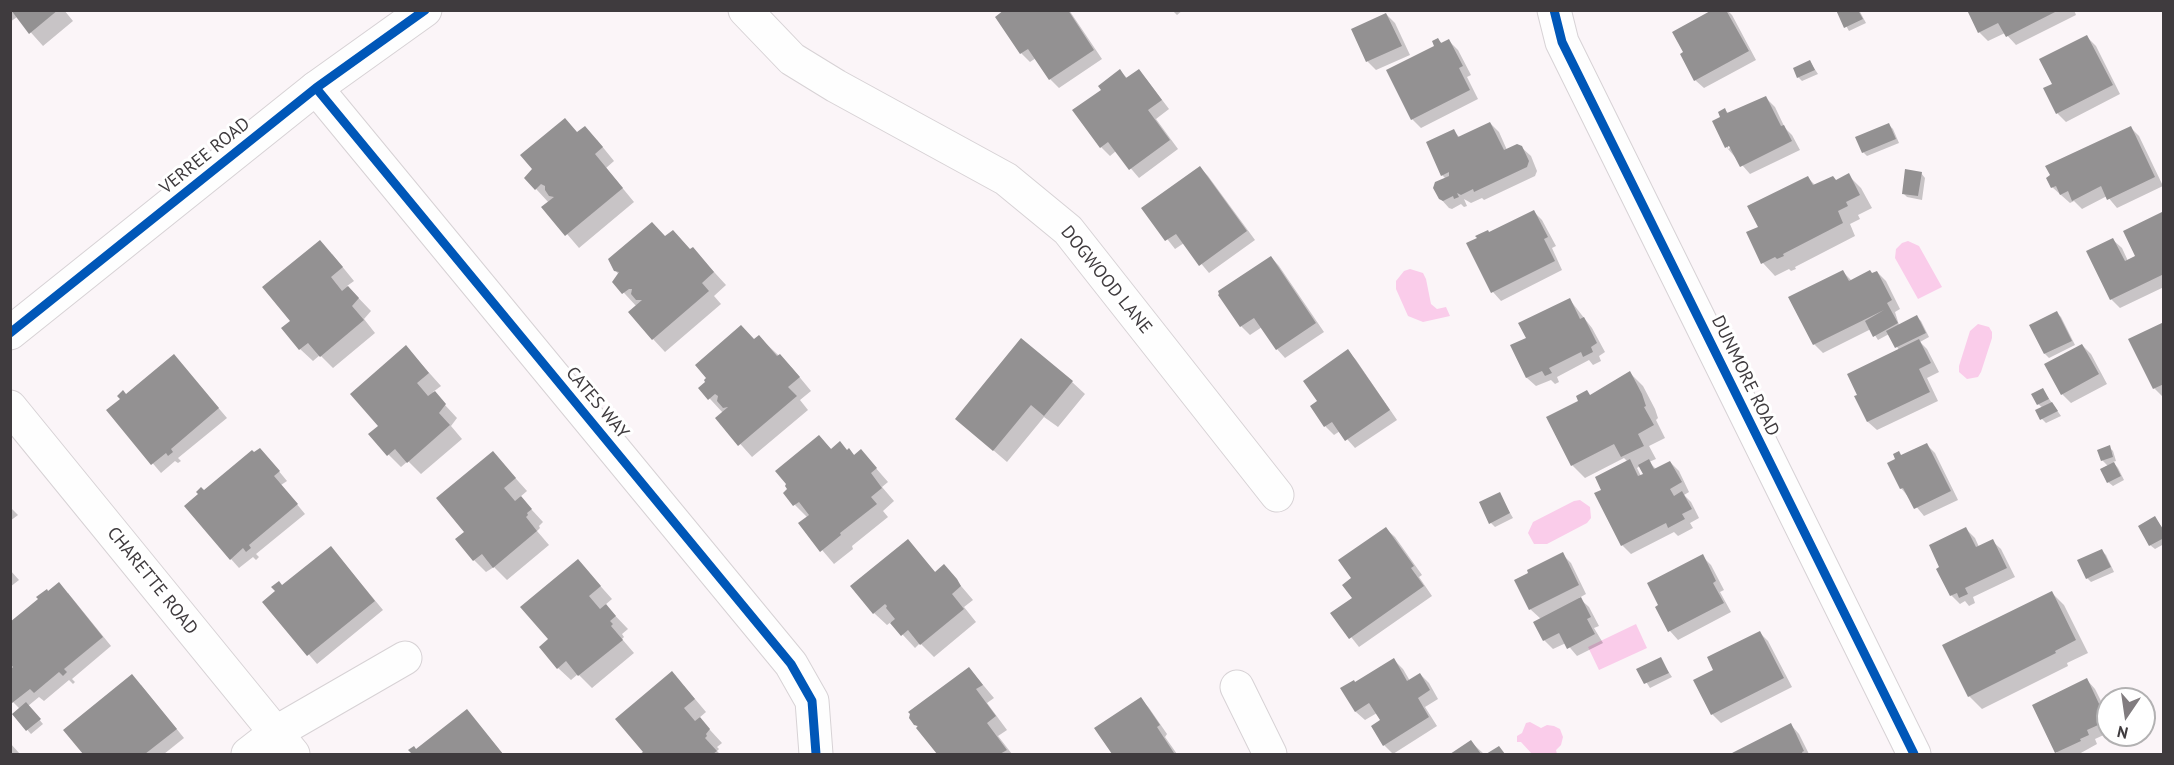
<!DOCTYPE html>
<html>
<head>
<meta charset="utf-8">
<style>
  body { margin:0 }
  #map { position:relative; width:2174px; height:765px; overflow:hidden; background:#fbf5f8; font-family:"PT Sans",sans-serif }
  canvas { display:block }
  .frame { position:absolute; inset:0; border:12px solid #3f3b3e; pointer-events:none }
  .north { position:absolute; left:2096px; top:687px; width:60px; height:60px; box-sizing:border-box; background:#fff; border:2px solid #b2b1b2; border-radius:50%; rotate:193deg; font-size:16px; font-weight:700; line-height:24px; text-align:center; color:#3f3b3e }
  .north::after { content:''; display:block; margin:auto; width:21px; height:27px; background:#817c7f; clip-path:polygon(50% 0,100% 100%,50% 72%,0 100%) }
</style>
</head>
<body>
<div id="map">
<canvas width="2174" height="765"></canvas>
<div class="frame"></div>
<div class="north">N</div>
</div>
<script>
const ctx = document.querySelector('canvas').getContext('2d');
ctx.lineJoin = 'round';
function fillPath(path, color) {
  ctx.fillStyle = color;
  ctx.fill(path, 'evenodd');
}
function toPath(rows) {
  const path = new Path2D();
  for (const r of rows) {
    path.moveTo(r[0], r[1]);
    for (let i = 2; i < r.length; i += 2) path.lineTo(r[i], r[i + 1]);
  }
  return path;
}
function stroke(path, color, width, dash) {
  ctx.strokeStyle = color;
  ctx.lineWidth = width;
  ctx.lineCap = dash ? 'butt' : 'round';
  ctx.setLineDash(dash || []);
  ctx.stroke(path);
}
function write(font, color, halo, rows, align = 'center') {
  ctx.font = font + ' "PT Sans",sans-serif';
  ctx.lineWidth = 6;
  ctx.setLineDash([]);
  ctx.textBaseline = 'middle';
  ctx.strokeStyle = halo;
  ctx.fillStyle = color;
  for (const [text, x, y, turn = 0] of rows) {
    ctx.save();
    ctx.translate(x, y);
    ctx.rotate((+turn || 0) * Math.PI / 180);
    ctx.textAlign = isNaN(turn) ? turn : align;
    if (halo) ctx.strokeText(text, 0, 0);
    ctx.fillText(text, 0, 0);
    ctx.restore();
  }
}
const water = toPath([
  [1908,241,1919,246,1942,287,1918,299,1895,258,1896,249,1902,243],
  [1410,269,1423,273,1426,279,1431,304,1437,309,1446,307,1450,316,1423,322,1408,316,1396,289,1396,281,1404,271],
  [1978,324,1989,327,1992,332,1992,338,1981,372,1978,377,1967,379,1959,372,1959,366,1970,331],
  [1580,500,1590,507,1591,518,1587,523,1547,544,1534,544,1528,533,1533,522,1574,501],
  [1636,624,1647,648,1599,670,1588,647],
  [1530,722,1541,728,1547,725,1554,726,1560,729,1563,737,1561,745,1556,750,1557,754,1532,754,1521,742,1517,742,1517,736,1522,733,1526,723]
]);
const shadow = toPath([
  [10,10,64,10,73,21,43,46,17,17,10,22],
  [1007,10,1069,10,1102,59,1059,88,1050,79,1036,58,1030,62,1021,53,997,17],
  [1172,10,1183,10,1177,15],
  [1716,10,1727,10,1732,15,1756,60,1704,88,1695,80],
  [1837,10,1859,10,1866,23,1849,31],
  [1968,10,2074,10,2076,15,2016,45,2005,33,1988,41,1979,32],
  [1386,14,1395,23,1410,55,1376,70,1368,62,1353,30],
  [2087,37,2096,46,2120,94,2066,122,2057,113],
  [1438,40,1443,44,1449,41,1458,50,1471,75,1467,77,1478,99,1421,128,1412,119],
  [1810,62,1818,74,1802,81,1798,77],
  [1120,71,1128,79,1138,71,1147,80,1169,109,1156,119,1178,149,1139,178,1116,151,1110,156,1101,147,1103,90],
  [1766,98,1775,107,1785,128,1792,135,1800,150,1750,174,1728,149,1737,144,1728,145,1728,149,1714,121,1722,117,1725,110,1729,114],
  [1490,123,1499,132,1507,150,1521,147,1531,156,1537,171,1535,176,1484,200,1482,198,1471,203,1464,199,1467,206,1464,207,1461,204,1452,209,1449,208,1440,198,1446,179,1442,175,1454,131,1460,138],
  [1888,124,1893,129,1899,143,1867,156,1863,152],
  [2131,128,2139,136,2163,186,2117,208,2107,196,2082,209,2074,201,2070,203,2052,187],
  [578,133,597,140,614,161,606,168,634,202,579,248,544,207,549,203,526,178,534,169],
  [1200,168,1208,176,1255,240,1209,273,1184,243,1175,249,1143,208],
  [1921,173,1925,178,1922,200,1907,197,1903,193],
  [1848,175,1861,188,1872,208,1858,215,1860,219,1850,224,1855,236,1795,267,1796,269,1791,271,1789,269,1775,276,1763,263,1748,233,1760,228,1808,178,1816,186,1837,181],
  [1534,212,1542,220,1556,246,1552,248,1562,270,1501,301,1493,292,1479,239],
  [2164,213,2164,287,2120,308,2111,299,2113,240,2122,248,2128,261,2137,257],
  [666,238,691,251,693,249,726,285,714,296,721,304,665,352,653,339,637,307,614,282,619,275,615,270],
  [332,254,354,281,347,286,371,311,364,319,375,333,333,368,320,355,313,361,300,349,292,321],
  [1271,257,1279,266,1324,332,1285,358,1277,349,1262,327,1250,335,1241,326],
  [1843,272,1852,281,1877,272,1886,281,1900,309,1895,312,1899,325,1917,317,1921,321,1929,337,1920,342,1927,349,1939,372,1927,378,1938,401,1877,430,1868,422,1856,397,1899,350,1889,334,1878,340,1871,329,1823,353,1814,344],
  [1570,300,1592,328,1605,352,1599,356,1601,361,1593,365,1589,360,1557,377,1559,382,1555,384,1551,380,1536,386,1527,378,1512,346,1528,338],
  [2057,313,2061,317,2075,345,2049,358,2045,354],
  [2164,323,2164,397,2163,397,2154,388],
  [759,337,792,368,811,391,800,400,808,410,752,457,717,418,723,413,700,388],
  [2082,345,2091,354,2107,384,2071,403,2062,394],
  [406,347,441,386,433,392,457,418,451,426,462,439,421,474,408,461,401,467,388,454,380,426],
  [1348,351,1356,360,1397,420,1355,448,1340,431,1334,435,1326,427,1312,406,1319,402],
  [182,365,227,418,178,458,181,461,178,463,175,461,161,473,108,411,126,396],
  [1630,373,1643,386,1655,409,1658,418,1656,420,1665,438,1649,446,1656,459,1649,462,1656,469,1670,462,1679,471,1689,492,1684,495,1691,502,1699,518,1690,523,1693,528,1678,536,1674,532,1631,554,1622,545,1603,490,1628,462,1624,458,1585,478,1572,465,1591,396],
  [1640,466,1645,475,1641,476,1637,468],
  [1072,382,1085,394,1058,427,1044,417,1007,462,957,419],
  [2043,390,2061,416,2046,423,2042,419,2043,408,2038,404],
  [819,437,832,450,849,450,855,456,861,451,888,482,882,487,894,501,883,511,888,517,852,546,853,549,834,564,800,524,808,518,795,505],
  [1927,445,1935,453,1958,500,1924,516,1901,488,1902,457],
  [2109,447,2113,451,2116,461,2113,462,2118,468,2124,480,2113,486,2108,482,2108,466,2102,460],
  [493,453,527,491,520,497,543,522,539,526,540,528,537,531,549,545,507,580,494,567,486,572,474,560,466,533],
  [269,459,287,481,281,485,305,514,256,554,259,557,256,560,253,557,239,568,231,559,204,492],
  [1499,494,1513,518,1495,527,1491,523],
  [10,507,18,515,10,521],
  [2155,518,2164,530,2164,544,2155,549,2150,545],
  [1386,529,1395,537,1422,575,1419,577,1432,596,1359,647,1332,613,1354,598,1353,579],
  [1966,529,1975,538,1979,547,1992,541,2001,549,2015,577,1973,597,1975,603,1969,606,1965,601,1960,604,1951,595],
  [907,541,936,573,944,566,973,600,964,607,976,622,934,657,920,643,915,648,891,622,887,625,874,613],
  [2102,551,2106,555,2114,572,2091,582,2087,578],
  [1562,554,1571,563,1586,594,1579,598,1589,607,1599,626,1594,628,1603,643,1577,656,1566,643,1553,649,1544,640,1541,619,1530,609],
  [1702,556,1711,565,1724,590,1720,592,1731,612,1678,640,1670,631],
  [339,557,383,610,317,664,264,602],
  [578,561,612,599,605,605,628,629,622,634,624,637,622,639,634,653,592,688,578,674,571,680,558,668],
  [10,570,19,580,10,587],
  [2051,592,2064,605,2088,653,2067,663,2068,666,1982,709,1969,696],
  [68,593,111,646,72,679,75,682,73,684,69,680,44,701,39,697,28,706,43,724,31,734,14,715,20,709,10,699],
  [1760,633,1768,641,1792,687,1721,723,1712,714,1715,670],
  [1660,659,1672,677,1650,688,1638,669],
  [1394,660,1403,669,1410,681,1420,674,1429,683,1438,699,1425,707,1437,726,1393,754,1384,745,1382,720,1377,713,1365,720,1356,712,1342,689,1355,684],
  [969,668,994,698,987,703,1007,730,998,736,1012,754,939,754,915,724],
  [2087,680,2095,689,2108,715,2108,733,2095,739,2097,744,2079,754,2058,754,2056,752],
  [141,685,184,738,164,754,85,754,65,730],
  [684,686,706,712,699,718,722,743,717,747,719,749,717,751,720,754,642,754],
  [1141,699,1149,708,1167,734,1165,737,1177,754,1114,754,1096,729],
  [467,711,503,754,412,754,416,750],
  [1791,725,1799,734,1809,754,1735,754],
  [1471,742,1484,754,1452,754],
  [10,743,20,754,10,754]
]);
const building = toPath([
  [11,10,58,10,29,34],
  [1004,10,1068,10,1094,50,1049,80,1028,49,1020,54,995,17],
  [1712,10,1726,10,1749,51,1694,81,1680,54,1683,52,1672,32],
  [1836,10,1858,10,1863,19,1844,28],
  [1967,10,2059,10,2006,37,1998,23,1978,33],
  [1386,13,1402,46,1366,62,1351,29],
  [2087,35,2113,85,2056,114,2043,88,2052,84,2039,59],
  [1438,38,1441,43,1449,39,1463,66,1459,68,1470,90,1411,120,1386,70,1434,46,1432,41],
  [1810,60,1815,70,1797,78,1793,68],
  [1120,69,1126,78,1139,69,1162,100,1148,110,1170,140,1129,170,1108,142,1100,148,1072,110,1101,90,1098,86],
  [1766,96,1781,126,1784,125,1792,141,1740,167,1729,146,1725,148,1712,121,1720,117,1718,112,1725,108,1727,113],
  [565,118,577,132,585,126,603,147,595,154,623,188,565,236,541,207,554,197,549,196,545,190,545,186,541,184,535,190,524,178,532,169,520,155],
  [1490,122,1504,150,1517,144,1522,146,1529,161,1527,167,1474,192,1473,189,1461,195,1457,193,1459,197,1454,199,1453,196,1443,201,1439,199,1433,188,1435,182,1449,176,1449,172,1441,176,1426,142,1454,129,1458,137],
  [1889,123,1896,139,1862,153,1855,137],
  [2131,126,2155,177,2107,200,2101,186,2072,201,2068,191,2060,195,2056,186,2051,188,2046,178,2050,175,2045,166],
  [1200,166,1247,231,1199,266,1176,234,1165,241,1141,208],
  [1905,169,1922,172,1918,196,1902,194],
  [1849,173,1860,195,1846,202,1848,206,1838,211,1843,223,1783,254,1784,256,1777,259,1775,257,1761,264,1746,232,1758,227,1747,206,1808,176,1813,185,1833,176,1836,180],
  [1534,210,1548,237,1544,239,1555,261,1491,293,1466,243,1477,238,1475,236,1488,230,1489,232],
  [2164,211,2164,274,2110,300,2086,251,2113,238,2125,261,2135,256,2123,231],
  [652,222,665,236,673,230,690,249,693,247,714,272,702,283,709,291,652,340,628,312,642,300,636,300,631,294,632,289,629,289,622,294,612,282,619,272,614,271,608,259],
  [320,240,343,267,331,277,342,291,348,286,359,298,352,306,364,320,320,357,308,343,299,350,281,328,290,321,262,287],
  [1271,256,1316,323,1276,350,1254,318,1240,327,1218,295,1219,294,1218,291],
  [1843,270,1849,281,1870,270,1872,273,1877,271,1892,300,1887,303,1898,323,1873,337,1865,321,1884,310,1813,345,1788,297],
  [1570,298,1580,319,1584,317,1597,343,1591,347,1593,352,1583,357,1581,352,1549,368,1552,373,1545,376,1542,371,1526,378,1510,345,1526,338,1518,323],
  [2057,311,2072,341,2044,354,2029,325],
  [1917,315,1926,333,1895,348,1886,331],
  [2164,322,2164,384,2153,389,2128,339],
  [741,325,754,339,759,335,777,356,780,354,800,377,788,387,797,396,738,446,715,418,728,407,723,408,717,401,718,396,715,394,708,400,698,388,705,382,704,380,706,378,695,365],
  [1021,338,1073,381,1044,416,1031,405,993,451,955,419],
  [1919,339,1931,363,1919,369,1930,392,1867,422,1854,396,1857,395,1847,374],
  [2082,344,2099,374,2061,395,2044,364],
  [406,345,429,373,417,383,428,396,435,391,446,404,439,413,450,425,407,463,395,449,387,456,368,434,378,426,350,394],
  [1348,349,1390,410,1345,441,1332,422,1324,427,1310,406,1317,401,1303,381],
  [174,354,219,408,171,449,173,452,168,456,166,453,151,465,106,410,120,399,117,396,123,390,126,394],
  [1630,371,1642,394,1646,406,1644,407,1654,425,1638,434,1644,446,1621,457,1614,444,1571,466,1546,417,1578,401,1576,396,1587,390,1590,395],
  [2043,388,2049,399,2037,405,2031,394],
  [2052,402,2058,411,2040,420,2035,410],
  [819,435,831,449,840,441,847,450,849,448,854,455,861,449,877,468,871,473,882,488,871,497,877,504,840,533,841,535,820,552,798,523,809,515,799,502,793,506,783,493,787,489,785,486,786,484,775,471],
  [1927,443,1951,491,1914,509,1903,488,1900,489,1887,463,1895,459,1893,454,1899,451,1901,455],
  [2110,445,2113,457,2101,461,2097,450],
  [260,448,280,471,274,476,298,504,249,545,251,548,246,552,243,548,230,560,184,506,198,494,196,492,201,487,204,490,252,450,254,452],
  [493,451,516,478,504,488,515,501,521,496,532,509,527,513,528,515,526,517,537,531,493,568,482,554,473,561,455,539,464,532,436,498],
  [1630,459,1638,476,1643,474,1638,465,1649,459,1654,469,1670,461,1682,482,1670,489,1674,496,1682,491,1692,509,1682,514,1685,519,1668,528,1666,523,1621,546,1594,493,1601,490,1595,477],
  [2114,462,2121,476,2107,483,2100,469],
  [1500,492,1510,513,1489,524,1479,502],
  [2155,516,2164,531,2164,538,2149,546,2138,526],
  [1386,527,1414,566,1411,568,1424,586,1349,639,1330,613,1352,598,1342,585,1351,578,1338,560],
  [1966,527,1976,547,1993,539,2007,568,1965,588,1968,594,1959,598,1957,593,1950,596,1936,569,1939,567,1929,545],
  [908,539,935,572,944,564,957,579,961,586,952,594,964,609,920,645,908,630,901,636,890,623,895,619,886,608,887,606,885,604,873,614,850,586],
  [331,546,375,601,307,656,262,602,275,591,271,587,279,581,282,585],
  [2102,549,2111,567,2086,579,2077,560],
  [1563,552,1579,585,1529,610,1514,580,1528,573,1527,570],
  [1703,554,1716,581,1713,583,1724,603,1668,632,1655,607,1658,605,1647,583],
  [578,559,601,586,589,596,600,609,606,604,616,616,610,621,613,624,611,626,623,640,578,676,566,661,557,669,539,647,548,639,520,607],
  [59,582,103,637,64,669,67,672,63,676,59,672,34,693,30,689,12,703,10,701,10,669,13,667,10,665,10,622,38,599,36,597,47,589,48,591],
  [2052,591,2076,640,2055,651,2056,653,1968,697,1942,645],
  [1581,597,1591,617,1587,619,1595,634,1567,649,1559,633,1543,641,1533,622],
  [1760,631,1784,678,1711,715,1693,680,1713,670,1707,657],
  [1661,657,1669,673,1644,684,1636,669],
  [1394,658,1407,681,1420,673,1430,690,1418,698,1429,717,1383,746,1371,726,1380,720,1369,703,1355,712,1340,688,1354,680,1355,682],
  [969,667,983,685,976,689,996,716,987,723,1007,750,1000,754,937,754,916,728,918,726,914,725,909,718,910,714,908,712],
  [672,671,695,699,684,708,695,721,700,717,710,729,706,734,707,736,705,738,717,751,713,754,640,754,643,752,615,719],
  [132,674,177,729,145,754,83,754,63,730],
  [2087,678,2107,721,2087,730,2089,735,2080,739,2081,741,2055,753,2032,705],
  [1141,697,1160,725,1157,727,1174,753,1172,754,1112,754,1094,728],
  [26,702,41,719,26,731,12,714],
  [467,709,503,754,412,754,408,750,414,746,416,749],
  [1791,723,1804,751,1802,752,1803,754,1733,754,1732,753],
  [1471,740,1481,754,1450,754],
  [1499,746,1505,754,1486,754]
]);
const street = toPath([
  [745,10,792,59,836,86,1006,179,1068,230,1277,495],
  [1554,10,1562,42,1914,754],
  [316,88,791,664,812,701,816,754],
  [10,407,293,754],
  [1237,687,1270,754],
  [248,754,275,733,405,658]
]);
const secondary = toPath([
  [10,333,316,88,425,10]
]);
const cycleway = toPath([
  [1554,10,1562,42,1914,754],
  [316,88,791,664,812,701,816,754],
  [10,333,316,88,425,10]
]);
const streetNames = [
  ["VERREE ROAD",205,156,-39],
  ["DOGWOOD LANE",1106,280,51],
  ["DUNMORE ROAD",1745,376,64],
  ["CATES WAY",597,403,50],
  ["CHARETTE ROAD",152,581,51]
];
fillPath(water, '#faccea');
fillPath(shadow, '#0003');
fillPath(building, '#939192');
stroke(street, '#d7d2d5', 35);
stroke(secondary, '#d7d2d5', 35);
stroke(street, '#fefefe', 33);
stroke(secondary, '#fefefe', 33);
stroke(cycleway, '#0057b8', 9);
write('18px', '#3f3b3e', '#fff', streetNames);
</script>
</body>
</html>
